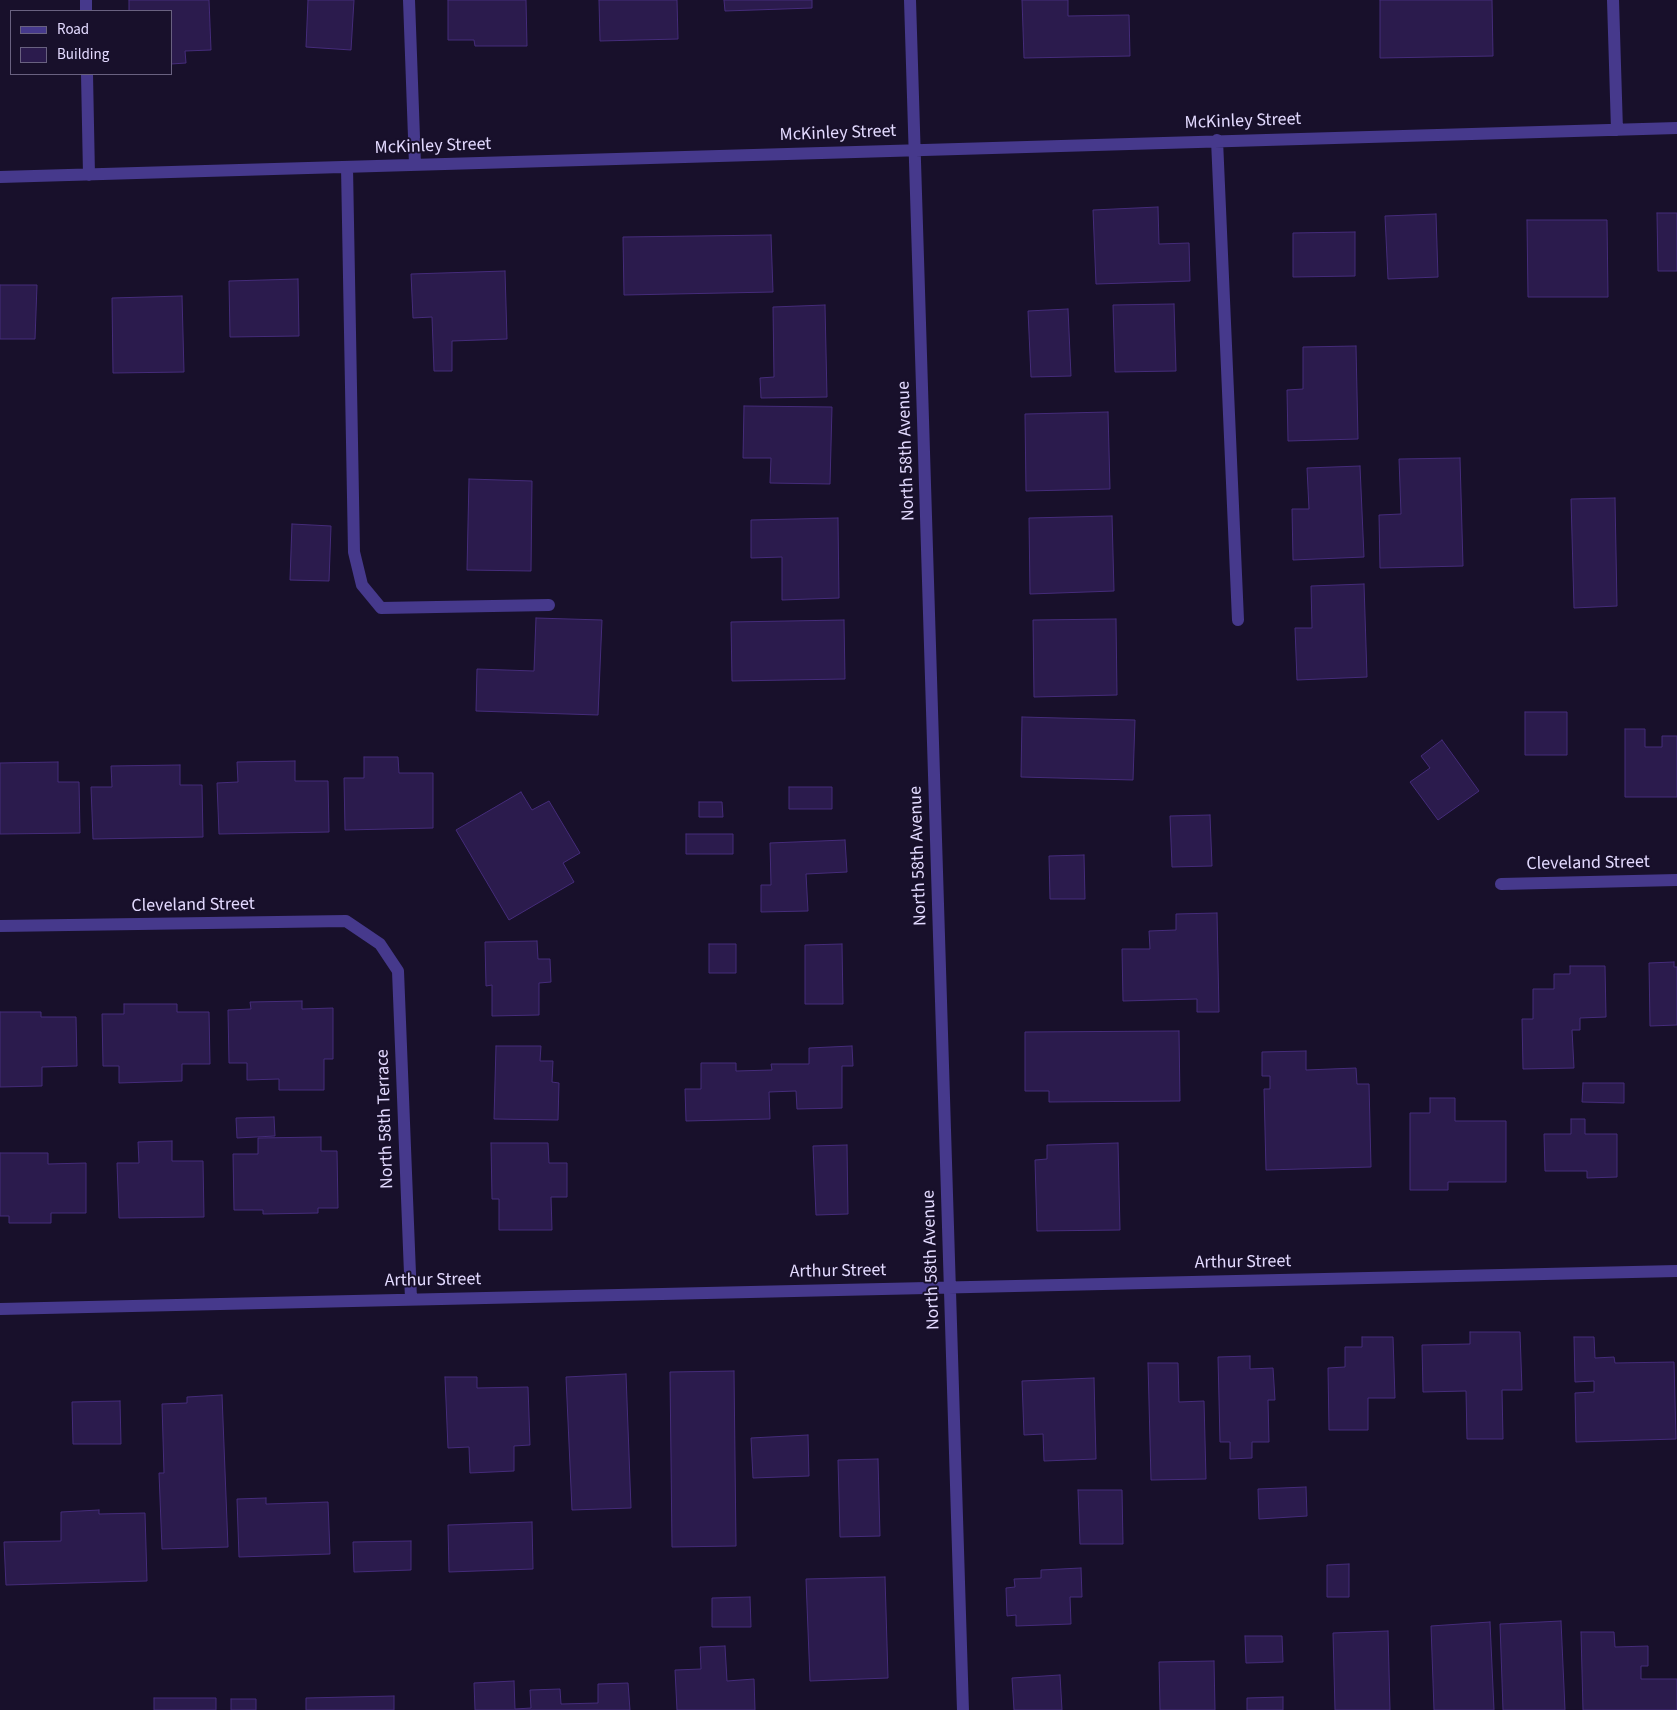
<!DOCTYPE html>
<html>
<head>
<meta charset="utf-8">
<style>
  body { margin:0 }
  #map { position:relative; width:1677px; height:1710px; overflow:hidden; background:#18102b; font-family:"Source Sans 3",sans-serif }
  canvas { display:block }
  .legend { position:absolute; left:10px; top:10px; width:162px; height:65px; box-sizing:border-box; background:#18102b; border:1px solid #696180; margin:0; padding:6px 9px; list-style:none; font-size:15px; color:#e3daff }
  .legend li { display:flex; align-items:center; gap:10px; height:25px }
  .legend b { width:25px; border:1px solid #696180 }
</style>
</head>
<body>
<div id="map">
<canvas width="1677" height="1710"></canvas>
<ul class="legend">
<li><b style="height:6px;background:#46398c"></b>Road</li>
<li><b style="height:14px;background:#2b1b4d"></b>Building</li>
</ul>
</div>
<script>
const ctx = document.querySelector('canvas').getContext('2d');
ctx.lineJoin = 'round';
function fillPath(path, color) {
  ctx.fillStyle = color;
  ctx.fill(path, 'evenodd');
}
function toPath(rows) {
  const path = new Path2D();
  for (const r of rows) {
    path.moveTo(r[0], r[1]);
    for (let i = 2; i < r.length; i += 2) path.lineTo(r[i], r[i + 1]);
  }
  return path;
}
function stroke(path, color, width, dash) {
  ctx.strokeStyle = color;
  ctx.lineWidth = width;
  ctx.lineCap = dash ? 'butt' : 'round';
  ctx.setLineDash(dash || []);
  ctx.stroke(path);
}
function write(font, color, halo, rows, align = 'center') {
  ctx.font = font + ' "Source Sans 3",sans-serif';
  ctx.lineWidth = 4;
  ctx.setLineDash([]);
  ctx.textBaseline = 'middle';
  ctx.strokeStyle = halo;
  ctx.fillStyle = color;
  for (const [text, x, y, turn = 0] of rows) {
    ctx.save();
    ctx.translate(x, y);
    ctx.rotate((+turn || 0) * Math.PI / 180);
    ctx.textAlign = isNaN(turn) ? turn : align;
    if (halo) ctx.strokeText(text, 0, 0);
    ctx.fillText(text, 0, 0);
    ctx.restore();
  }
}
const building = toPath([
  [129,0,209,0,211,50,185,51,186,63,171,64,171,11,129,11,129,0],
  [308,0,354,0,351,50,306,47,308,0],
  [448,0,526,0,527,46,475,46,474,40,448,40,448,0],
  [599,0,677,0,678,39,600,41,599,0],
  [724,0,812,0,812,8,725,11,724,0],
  [1022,0,1068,0,1068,16,1129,15,1130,56,1024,58,1022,0],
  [1380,0,1492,0,1493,56,1380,58,1380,0],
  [1158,207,1159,244,1189,243,1190,281,1096,284,1093,210,1158,207],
  [1657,213,1677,213,1677,271,1658,271,1657,213],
  [1436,214,1438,277,1388,279,1385,216,1436,214],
  [1527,220,1607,220,1608,297,1528,297,1527,220],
  [1355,232,1355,276,1293,277,1293,233,1355,232],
  [771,235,773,292,624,295,623,237,771,235],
  [505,271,507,339,452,341,452,371,434,371,432,317,413,318,411,274,505,271],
  [298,279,299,336,230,337,229,281,298,279],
  [0,285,37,285,35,339,0,339,0,285],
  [182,296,184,372,113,373,112,298,182,296],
  [1174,304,1176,371,1115,372,1113,305,1174,304],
  [825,305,827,397,761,398,760,378,774,377,773,307,825,305],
  [1068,309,1071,376,1031,377,1028,311,1068,309],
  [1356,346,1358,439,1288,441,1287,390,1303,389,1303,347,1356,346],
  [744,406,832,407,830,484,770,483,771,458,743,458,744,406],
  [1108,412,1110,489,1026,491,1025,414,1108,412],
  [1460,458,1463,566,1380,568,1379,515,1401,514,1399,459,1460,458],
  [1360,466,1364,557,1293,560,1292,509,1309,509,1307,468,1360,466],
  [469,479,532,481,531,571,467,570,469,479],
  [1615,498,1617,606,1574,608,1571,499,1615,498],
  [1112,516,1114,591,1030,594,1029,518,1112,516],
  [838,518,839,598,782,600,782,557,751,558,751,520,838,518],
  [292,524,331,526,329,581,290,580,292,524],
  [1364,584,1367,677,1297,680,1295,628,1312,628,1311,586,1364,584],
  [536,618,602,620,598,715,476,711,477,669,534,671,536,618],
  [1116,619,1117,695,1034,697,1033,620,1116,619],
  [844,620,845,679,732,681,731,622,844,620],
  [1525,712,1567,712,1567,755,1525,755,1525,712],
  [1022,717,1135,720,1133,780,1021,777,1022,717],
  [1625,729,1645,729,1645,747,1662,747,1662,736,1677,736,1677,797,1625,797,1625,729],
  [1442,740,1479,791,1438,820,1410,782,1430,768,1421,756,1442,740],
  [364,757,398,757,399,773,433,773,433,828,345,830,344,778,364,778,364,757],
  [295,761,295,781,328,781,329,832,219,834,217,783,238,782,237,762,295,761],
  [58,762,58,782,79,782,80,833,0,834,0,763,58,762],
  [180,765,180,785,202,785,203,837,93,839,91,787,112,787,111,766,180,765],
  [789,787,832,787,832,809,789,809,789,787],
  [521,792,532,810,549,801,580,853,563,863,574,882,509,920,456,830,521,792],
  [699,802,722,802,723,817,699,817,699,802],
  [1210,815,1212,866,1172,867,1170,816,1210,815],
  [686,834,733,834,733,854,686,854,686,834],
  [845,840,847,872,806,874,808,911,761,912,761,885,771,885,770,843,845,840],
  [1084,855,1085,899,1050,899,1049,856,1084,855],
  [1217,913,1219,1012,1197,1012,1197,999,1123,1001,1122,949,1150,949,1149,931,1176,930,1176,914,1217,913],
  [537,941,538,959,550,959,551,982,539,983,539,1015,492,1016,492,985,486,986,485,942,537,941],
  [709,944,736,944,736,973,709,973,709,944],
  [842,944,843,1004,805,1004,805,945,842,944],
  [1674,962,1674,967,1677,967,1677,1025,1650,1026,1649,963,1674,962],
  [1570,966,1605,966,1606,1017,1580,1018,1580,1030,1572,1030,1574,1068,1523,1069,1522,1019,1533,1019,1533,989,1554,989,1554,974,1570,974,1570,966],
  [302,1001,302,1009,333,1008,333,1059,324,1059,324,1090,279,1090,279,1079,247,1080,247,1063,229,1063,228,1010,251,1009,250,1002,302,1001],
  [124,1004,177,1004,177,1012,209,1012,210,1064,182,1064,182,1081,119,1083,119,1066,103,1066,102,1014,124,1014,124,1004],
  [0,1012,41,1012,41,1017,76,1017,77,1066,42,1067,42,1086,0,1087,0,1012],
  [1179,1031,1180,1101,1049,1102,1049,1091,1025,1091,1025,1032,1179,1031],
  [496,1046,541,1046,540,1061,553,1061,552,1082,559,1083,558,1120,494,1119,496,1046],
  [852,1046,853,1066,842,1066,842,1108,797,1109,796,1091,769,1092,770,1119,686,1121,685,1089,701,1089,701,1063,736,1063,736,1071,772,1070,771,1064,809,1064,809,1048,852,1046],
  [1306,1051,1306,1070,1356,1068,1357,1084,1369,1084,1371,1167,1266,1170,1264,1089,1270,1089,1270,1076,1262,1076,1262,1052,1306,1051],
  [1583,1083,1624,1083,1624,1103,1582,1102,1583,1083],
  [1430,1098,1455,1098,1455,1121,1506,1121,1506,1182,1448,1182,1448,1190,1410,1190,1410,1113,1430,1113,1430,1098],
  [274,1117,275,1136,237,1138,236,1118,274,1117],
  [1571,1119,1585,1119,1585,1134,1617,1134,1617,1177,1587,1178,1587,1171,1545,1171,1544,1134,1571,1134,1571,1119],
  [321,1137,321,1151,337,1151,338,1208,318,1208,318,1213,263,1214,263,1210,234,1210,233,1154,258,1154,258,1138,321,1137],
  [172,1141,172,1161,203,1161,204,1217,119,1218,117,1163,139,1163,138,1142,172,1141],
  [491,1143,548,1143,549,1163,567,1163,567,1197,551,1197,552,1230,499,1230,499,1199,492,1199,491,1143],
  [1118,1143,1120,1230,1037,1231,1035,1160,1047,1159,1047,1145,1118,1143],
  [847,1145,848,1214,816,1215,813,1146,847,1145],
  [0,1153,48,1153,48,1164,86,1163,86,1213,51,1213,51,1223,9,1223,9,1216,0,1216,0,1153],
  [1470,1332,1520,1332,1522,1390,1502,1390,1503,1439,1467,1439,1466,1391,1423,1392,1422,1345,1470,1344,1470,1332],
  [1362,1337,1393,1337,1395,1398,1368,1398,1368,1430,1329,1430,1328,1368,1345,1367,1345,1347,1362,1347,1362,1337],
  [1574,1337,1594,1337,1595,1358,1614,1357,1615,1363,1674,1362,1676,1439,1576,1442,1575,1393,1594,1392,1594,1381,1575,1382,1574,1337],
  [1250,1356,1250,1369,1273,1368,1275,1400,1268,1400,1269,1442,1252,1442,1252,1458,1230,1459,1230,1442,1220,1442,1218,1357,1250,1356],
  [1148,1363,1178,1363,1179,1402,1204,1401,1206,1479,1151,1480,1148,1363],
  [734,1371,736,1546,672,1547,670,1372,734,1371],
  [626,1374,631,1508,572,1510,566,1377,626,1374],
  [445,1377,477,1377,477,1388,528,1387,530,1445,514,1446,514,1471,470,1473,469,1447,448,1448,445,1377],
  [1094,1378,1096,1459,1044,1461,1043,1434,1024,1435,1022,1381,1094,1378],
  [222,1395,228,1547,162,1549,159,1473,164,1473,162,1404,187,1403,187,1397,222,1395],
  [120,1401,121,1444,73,1444,72,1402,120,1401],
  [808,1435,809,1476,753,1478,751,1438,808,1435],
  [878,1459,880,1536,840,1537,838,1460,878,1459],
  [1306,1487,1307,1516,1259,1519,1258,1489,1306,1487],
  [1078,1490,1122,1490,1123,1544,1080,1544,1078,1490],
  [266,1498,266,1504,328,1502,330,1554,239,1557,237,1499,266,1498],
  [99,1510,99,1514,145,1513,147,1581,6,1585,4,1542,61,1541,61,1512,99,1510],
  [532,1522,533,1569,449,1572,448,1525,532,1522],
  [411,1541,411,1570,354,1572,353,1542,411,1541],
  [1349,1564,1349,1597,1327,1597,1327,1565,1349,1564],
  [1081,1568,1082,1597,1070,1597,1071,1624,1016,1626,1016,1615,1007,1616,1006,1588,1015,1587,1014,1579,1041,1578,1041,1570,1081,1568],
  [885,1577,888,1678,810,1681,806,1579,885,1577],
  [750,1597,751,1627,712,1627,712,1598,750,1597],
  [1561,1621,1565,1710,1503,1710,1500,1624,1561,1621],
  [1490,1622,1494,1710,1434,1710,1431,1626,1490,1622],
  [1388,1631,1390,1710,1335,1710,1333,1633,1388,1631],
  [1581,1632,1614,1632,1615,1647,1648,1646,1648,1666,1641,1666,1641,1679,1677,1679,1677,1710,1583,1710,1581,1632],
  [1245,1636,1282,1636,1283,1662,1246,1663,1245,1636],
  [725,1646,727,1681,754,1679,755,1710,677,1710,675,1670,701,1669,700,1647,725,1646],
  [1214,1661,1215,1710,1160,1710,1159,1662,1214,1661],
  [1060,1675,1062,1710,1014,1710,1012,1678,1060,1675],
  [514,1681,515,1709,531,1708,530,1690,560,1689,561,1704,598,1703,598,1684,628,1683,630,1710,475,1710,474,1683,514,1681],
  [394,1696,394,1710,306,1710,306,1698,394,1696],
  [1283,1697,1283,1710,1247,1710,1247,1698,1283,1697],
  [154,1698,216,1698,216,1710,154,1710,154,1698],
  [231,1699,256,1699,256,1710,231,1710,231,1699]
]);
const minor = toPath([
  [86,0,86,11],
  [409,0,415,165],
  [910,0,963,1710],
  [1613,0,1617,130],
  [87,74,89,175],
  [1217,140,1238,620],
  [347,167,354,552,362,585,381,608,549,605],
  [0,177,1677,128],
  [1501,884,1677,880],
  [0,926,346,921,380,944,398,971,411,1299],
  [0,1309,1677,1271]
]);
const streetNames = [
  ["McKinley Street",1243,122,-2],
  ["McKinley Street",838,134,-2],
  ["McKinley Street",433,147,-2],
  ["North 58th Avenue",907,451,-92],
  ["North 58th Avenue",919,856,-92],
  ["Cleveland Street",1588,864,-1],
  ["Cleveland Street",193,906,-1],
  ["North 58th Terrace",386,1119,-92],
  ["North 58th Avenue",932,1260,-92],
  ["Arthur Street",1243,1263,-1],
  ["Arthur Street",838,1272,-1],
  ["Arthur Street",433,1281,-1]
];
fillPath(building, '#2b1b4d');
stroke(building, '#452c7a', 1);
stroke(minor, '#46398c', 12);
write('18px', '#e3daff', '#18102b', streetNames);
</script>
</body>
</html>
